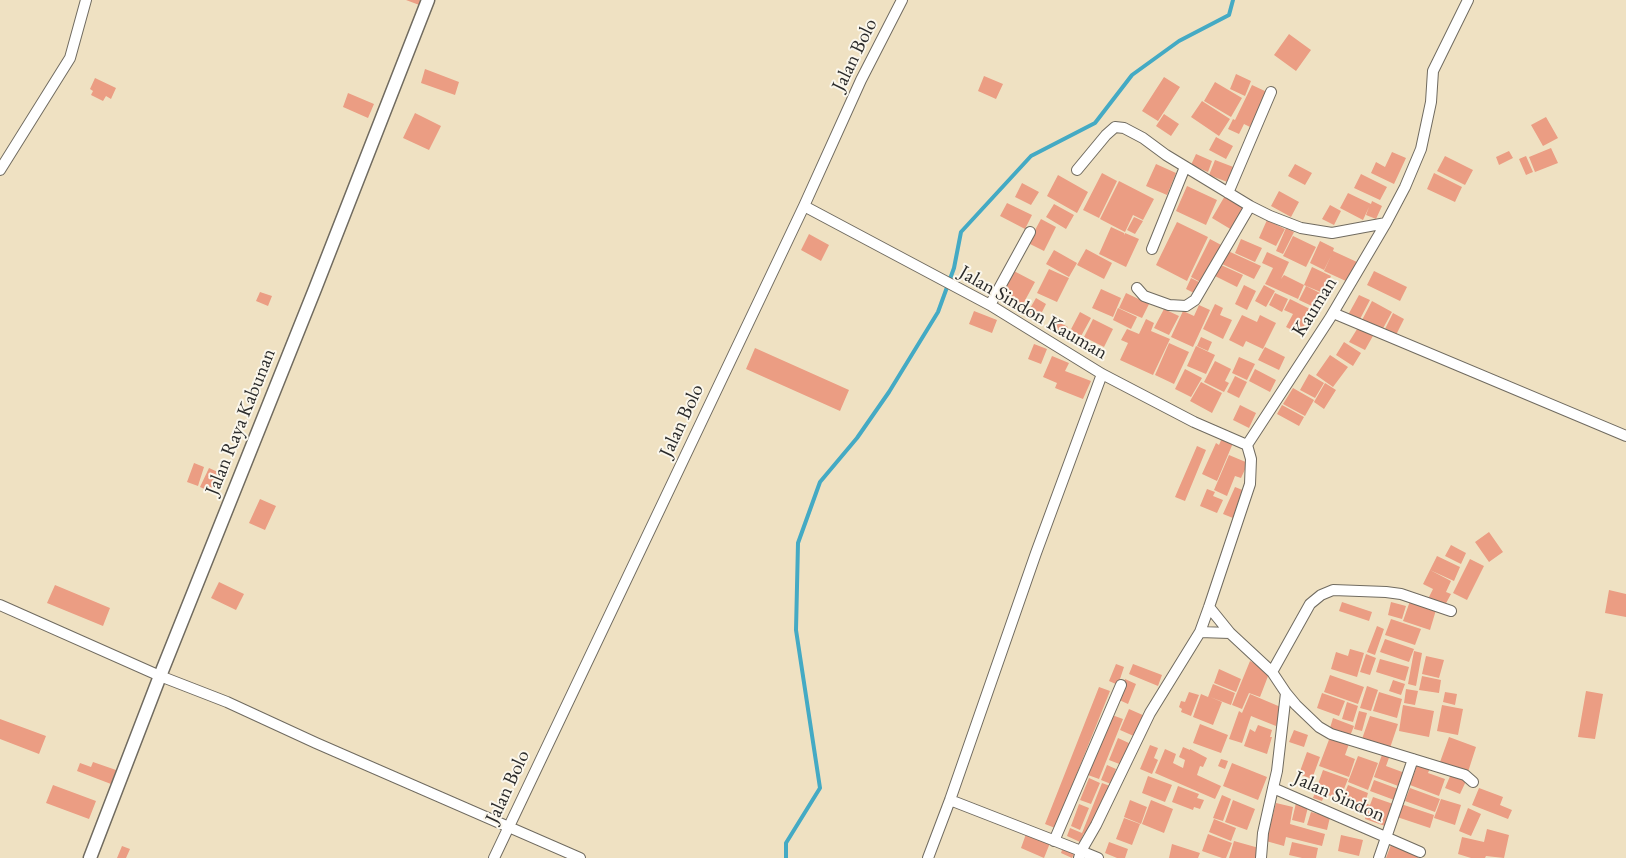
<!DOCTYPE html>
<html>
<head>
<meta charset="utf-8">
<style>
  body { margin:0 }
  canvas { display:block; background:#efe1c2 }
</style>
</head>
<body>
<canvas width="1626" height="858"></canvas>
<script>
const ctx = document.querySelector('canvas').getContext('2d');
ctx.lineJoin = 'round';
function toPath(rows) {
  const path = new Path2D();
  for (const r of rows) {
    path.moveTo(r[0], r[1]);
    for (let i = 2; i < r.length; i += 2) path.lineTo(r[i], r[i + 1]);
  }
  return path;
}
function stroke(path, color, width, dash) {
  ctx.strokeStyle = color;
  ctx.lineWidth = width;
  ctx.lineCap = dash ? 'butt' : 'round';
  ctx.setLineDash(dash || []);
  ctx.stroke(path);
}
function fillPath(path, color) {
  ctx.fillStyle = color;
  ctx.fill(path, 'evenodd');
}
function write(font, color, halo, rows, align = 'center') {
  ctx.font = font + ' "EB Garamond",serif';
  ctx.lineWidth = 4;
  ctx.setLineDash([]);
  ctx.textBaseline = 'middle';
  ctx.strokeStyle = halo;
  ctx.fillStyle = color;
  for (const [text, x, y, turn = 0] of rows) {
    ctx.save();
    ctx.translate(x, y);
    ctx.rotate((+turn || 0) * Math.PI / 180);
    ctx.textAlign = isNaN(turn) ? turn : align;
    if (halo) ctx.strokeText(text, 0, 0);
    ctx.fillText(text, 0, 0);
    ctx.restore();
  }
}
const stream = toPath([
  [786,858,786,843,820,788,796,630,798,543,820,482,857,438,889,392,938,312,954,268,961,232,1031,156,1095,123,1132,75,1179,41,1229,15,1233,0]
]);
const building = toPath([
  [406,0,425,0,422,6],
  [1289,34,1311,50,1296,71,1274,55],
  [425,69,459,82,455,95,421,83],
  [1236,74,1251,81,1245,96,1230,89],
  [984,76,1003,84,996,99,978,91],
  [1164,77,1180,87,1158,121,1142,111],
  [95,78,116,88,111,99,106,96,103,101,91,95,93,91,90,89],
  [1215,82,1242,98,1231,117,1204,101],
  [1252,85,1267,92,1250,127,1244,124,1239,134,1228,129,1233,119,1235,120],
  [348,93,374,104,368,118,343,107],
  [1202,101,1230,119,1219,136,1191,117],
  [415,113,441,126,429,150,403,138],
  [1164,114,1179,124,1171,136,1156,126],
  [1546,117,1558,138,1543,146,1531,125],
  [1216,137,1233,146,1226,159,1209,150],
  [1551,148,1558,163,1535,172,1529,157],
  [1509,151,1513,158,1499,165,1496,157],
  [1392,152,1406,158,1394,184,1371,173,1376,162,1385,167],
  [1196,154,1212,161,1208,172,1191,165],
  [1445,156,1473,170,1465,185,1437,171],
  [1526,156,1533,172,1526,175,1519,159],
  [1215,160,1236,168,1230,183,1209,175],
  [1156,164,1176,173,1167,195,1146,186],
  [1295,164,1312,173,1305,185,1288,176],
  [1102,173,1117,181,1099,218,1083,210],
  [1434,173,1462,187,1455,202,1427,189],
  [1361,174,1387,187,1380,200,1354,188],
  [1058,175,1088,192,1077,213,1047,196],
  [1119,181,1154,199,1143,220,1133,215,1125,232,1100,219],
  [1022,183,1039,192,1031,205,1015,197],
  [1187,186,1217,200,1206,225,1176,211],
  [1279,191,1299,202,1291,217,1271,206],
  [1348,193,1371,204,1372,201,1382,206,1376,219,1366,215,1369,207,1363,220,1340,208],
  [1226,194,1246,205,1232,230,1212,218],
  [1007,203,1032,215,1025,229,1000,216],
  [1054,204,1074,215,1066,229,1046,217],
  [1330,205,1341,211,1334,225,1322,219],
  [1134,217,1143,221,1135,234,1127,230],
  [1041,219,1056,227,1044,251,1028,243],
  [1267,220,1285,229,1276,246,1259,238],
  [1177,222,1208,237,1187,281,1156,265],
  [1111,227,1124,233,1124,235,1125,233,1139,239,1126,267,1099,254],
  [1286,228,1294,232,1283,254,1276,251],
  [809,234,829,245,821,261,801,250],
  [1293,236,1316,247,1306,267,1283,256],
  [1210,239,1223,246,1204,284,1191,277],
  [1241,239,1262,248,1255,262,1235,253],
  [1320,241,1334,248,1333,251,1357,262,1348,282,1324,271,1331,256,1324,270,1310,263],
  [1086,249,1112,263,1104,279,1077,265],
  [1054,250,1077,263,1069,277,1046,264],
  [1228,251,1261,266,1254,279,1222,264],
  [1267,252,1289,262,1281,279,1284,275,1304,285,1298,299,1265,284,1273,268,1262,263],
  [1221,265,1243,275,1237,287,1215,276],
  [1312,267,1331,276,1323,293,1304,285],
  [1049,269,1069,278,1057,302,1037,293],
  [1012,270,1035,282,1022,306,999,294],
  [1374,271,1407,287,1400,301,1367,285],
  [1191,278,1203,284,1198,295,1186,289],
  [1244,285,1256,291,1247,310,1235,304],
  [1264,285,1275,291,1266,307,1255,301],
  [1306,286,1320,293,1314,307,1299,300],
  [1101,289,1121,298,1113,317,1092,308],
  [260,292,272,296,268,306,256,301],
  [1126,293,1149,304,1142,318,1119,308],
  [1275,293,1288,299,1282,312,1269,305],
  [1359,295,1370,300,1359,321,1348,315],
  [1036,298,1046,304,1039,318,1028,312],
  [1290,299,1312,310,1300,334,1286,327,1293,314,1284,310],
  [1372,301,1392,312,1381,332,1361,322],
  [1215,304,1223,308,1220,315,1232,320,1223,339,1203,329],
  [1199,305,1210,310,1193,347,1171,337,1183,311,1194,316],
  [1118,308,1137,317,1131,329,1113,320],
  [1164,309,1179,316,1169,335,1154,328],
  [974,311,997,320,992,333,969,324],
  [1080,312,1091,318,1080,338,1069,333],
  [1393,313,1404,319,1395,337,1384,331],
  [1242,315,1257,322,1260,315,1276,323,1263,349,1246,341,1243,347,1229,340],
  [1093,319,1113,329,1104,347,1084,337],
  [1146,319,1154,323,1151,331,1170,339,1153,375,1120,360,1128,343,1121,340,1127,329,1139,334],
  [1055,320,1068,327,1063,337,1050,330],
  [1359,326,1374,334,1365,350,1349,342],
  [1201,337,1212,342,1208,351,1197,346],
  [1344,342,1361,353,1353,366,1336,355],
  [1169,343,1189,352,1174,384,1155,375],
  [1034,344,1047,349,1041,364,1028,359],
  [1196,346,1215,355,1206,374,1187,366],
  [1265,347,1285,357,1279,370,1258,360],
  [755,348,849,390,840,411,746,369],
  [1330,355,1348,367,1333,387,1316,375],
  [1052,356,1069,363,1065,371,1091,381,1083,399,1055,388,1057,383,1043,377],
  [1239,357,1255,364,1247,380,1232,373],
  [1215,361,1231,369,1225,381,1229,383,1224,392,1204,382],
  [1185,369,1202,378,1191,397,1175,389],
  [1255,369,1276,380,1270,392,1249,381],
  [1309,374,1324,383,1315,398,1300,390],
  [1235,376,1247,382,1239,398,1227,392],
  [1201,382,1222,393,1212,413,1190,401],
  [1325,383,1336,390,1324,409,1314,402],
  [1293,388,1314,400,1305,416,1283,404],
  [1240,405,1256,413,1249,428,1233,420],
  [1282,405,1304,417,1299,426,1277,414],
  [1222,438,1233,443,1217,481,1202,474,1216,443,1219,445],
  [1197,446,1206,450,1185,501,1175,497],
  [1229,455,1248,463,1241,478,1235,476,1227,496,1214,490],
  [194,463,204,467,198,486,187,482],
  [209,468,220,473,211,492,200,487],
  [1235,487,1245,491,1233,518,1223,514],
  [1207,489,1215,492,1213,496,1223,500,1217,513,1200,506],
  [260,499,276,506,265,530,249,523],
  [1489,532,1503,552,1489,562,1475,542],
  [1451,545,1466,553,1461,564,1445,556],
  [1437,556,1460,567,1454,581,1430,570],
  [1470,559,1484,566,1467,600,1453,593],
  [1430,570,1451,581,1446,592,1451,594,1444,607,1428,599,1433,589,1423,584],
  [219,582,244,594,236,610,211,598],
  [55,585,110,608,103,626,47,603],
  [1609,590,1626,594,1626,617,1605,613],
  [1410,601,1436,610,1430,630,1403,621],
  [1342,602,1372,612,1369,621,1339,611],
  [1391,602,1406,606,1402,619,1388,615],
  [1391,619,1421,629,1415,645,1385,635],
  [1377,626,1384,629,1375,655,1367,652],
  [1385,639,1414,649,1409,662,1380,652],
  [1350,649,1364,653,1357,677,1331,669,1336,652,1348,656],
  [1414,651,1422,653,1416,686,1408,684],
  [1366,654,1376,658,1370,675,1360,672],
  [1426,656,1444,660,1439,678,1422,674],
  [1380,659,1409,667,1405,681,1376,672],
  [1250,661,1270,671,1260,697,1249,693,1242,709,1232,705],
  [1116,664,1124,667,1118,685,1109,681],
  [1133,664,1162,675,1158,686,1129,674],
  [1219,669,1241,679,1236,692,1214,683],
  [1330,675,1364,687,1358,704,1324,692],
  [1422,676,1441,680,1439,693,1419,690],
  [1125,679,1136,684,1128,704,1117,699],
  [1393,680,1405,684,1401,695,1389,691],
  [1213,684,1235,693,1231,705,1210,697,1222,702,1213,725,1193,717,1201,694,1208,697],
  [1367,686,1378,690,1371,711,1360,708],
  [1099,687,1110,691,1055,828,1045,824],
  [1406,689,1418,691,1415,705,1404,703],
  [1586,691,1603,694,1595,739,1578,737],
  [1189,692,1199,695,1191,716,1181,712,1182,709,1179,707,1181,701,1185,702],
  [1379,692,1402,699,1397,718,1373,711],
  [1445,692,1457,694,1455,705,1443,702],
  [1322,693,1345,701,1339,716,1317,708],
  [1250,694,1283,708,1276,726,1251,716,1242,743,1229,739,1239,711,1242,713],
  [1347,702,1358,706,1353,722,1342,719],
  [1403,705,1434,711,1429,737,1399,731],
  [1442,705,1463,709,1458,735,1437,731],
  [1129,709,1145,716,1136,737,1120,730],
  [1359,711,1367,713,1362,731,1354,729],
  [1112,715,1123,719,1099,779,1088,775],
  [1370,716,1398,724,1390,748,1362,739],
  [1333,718,1354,726,1350,736,1330,728],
  [0,719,46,736,39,754,0,739],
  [1200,724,1228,735,1221,753,1193,743],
  [1258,725,1272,730,1270,737,1272,737,1267,754,1244,746,1250,729,1255,732],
  [1294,730,1308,735,1304,747,1289,742],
  [1330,737,1349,744,1345,755,1355,759,1349,777,1319,766],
  [1449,737,1476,747,1468,772,1440,762],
  [1118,738,1131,744,1122,765,1109,760],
  [1150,745,1158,748,1154,758,1158,760,1152,774,1140,769],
  [1183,747,1190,750,1190,749,1207,758,1203,767,1200,766,1197,775,1221,786,1215,799,1155,773,1165,749,1176,754,1173,763,1183,768,1185,760,1179,757],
  [1307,752,1320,757,1312,779,1299,774],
  [1383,752,1390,755,1386,766,1405,773,1401,787,1374,777],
  [1358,756,1378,763,1368,790,1348,782],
  [1221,759,1228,761,1225,769,1218,766],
  [93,762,116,770,111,784,77,771,80,763,91,767],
  [1232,763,1267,777,1258,800,1223,786],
  [1418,763,1430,768,1428,773,1445,779,1439,796,1410,785],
  [1107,765,1116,769,1111,784,1101,780],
  [1323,770,1348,779,1340,799,1325,794,1322,801,1313,798],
  [1451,774,1466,781,1460,794,1445,788],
  [1148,776,1172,785,1165,802,1142,793],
  [1089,778,1100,783,1091,804,1080,800],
  [1374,780,1401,790,1397,801,1370,791],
  [1102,783,1110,786,1090,836,1084,833,1080,842,1067,836,1070,828,1082,833],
  [53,785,96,801,89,819,46,803],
  [1348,785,1368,793,1365,803,1370,805,1373,797,1396,805,1388,827,1365,819,1366,815,1340,805],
  [1178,786,1199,794,1197,798,1204,800,1200,809,1194,807,1193,810,1172,802],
  [1410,788,1440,799,1435,812,1405,801],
  [1479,788,1503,797,1500,805,1512,810,1508,819,1472,805],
  [1222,795,1231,799,1223,821,1213,818],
  [1441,799,1461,805,1455,825,1434,818],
  [1130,800,1147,807,1141,824,1124,817],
  [1151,800,1173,809,1164,833,1142,824],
  [1233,800,1255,809,1247,830,1225,822],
  [1276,803,1293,807,1290,824,1325,834,1322,846,1286,837,1284,846,1266,841],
  [1296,803,1308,807,1304,823,1292,820],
  [1079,804,1089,808,1080,830,1071,826],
  [1401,804,1434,815,1430,828,1397,817],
  [1468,808,1481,814,1471,836,1459,831],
  [1311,812,1330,817,1327,830,1307,825],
  [1124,818,1140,824,1132,845,1116,839],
  [1214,819,1236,828,1231,841,1209,832],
  [1487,829,1509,835,1504,858,1486,856,1485,858,1471,858,1458,854,1462,837,1484,842],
  [1026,834,1050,843,1044,858,1021,848],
  [1208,834,1232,843,1226,858,1222,858,1202,851],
  [1341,835,1363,840,1359,856,1338,851],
  [1234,841,1259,848,1257,858,1229,858],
  [1109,842,1128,849,1125,858,1117,858,1105,853],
  [1292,842,1318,848,1316,858,1302,858,1289,855],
  [1392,842,1420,854,1418,858,1386,858],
  [1172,844,1200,853,1198,858,1169,858],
  [122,846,130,849,126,858,117,858],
  [1063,847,1075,852,1072,858,1061,853]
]);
const minor = toPath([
  [0,170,70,58,86,0],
  [1077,170,1106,135,1115,127,1124,128,1143,138,1166,155,1250,206,1270,216,1301,228,1332,233,1386,223],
  [1228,193,1271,92],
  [804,206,990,305,1102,374,1194,422,1247,445],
  [1152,249,1185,167],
  [1137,288,1144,296,1169,305,1186,306,1195,300,1250,206],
  [990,305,1030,232],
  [1333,313,1626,436],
  [0,605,160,676,227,702,316,743,580,858],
  [1209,607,1230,633,1272,672,1286,693,1277,771,1273,788,1420,852],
  [1200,632,1230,633],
  [1272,672,1310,604,1321,595,1333,590,1386,592,1401,594,1451,611],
  [1286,693,1296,705,1319,727,1331,734,1455,772,1465,775,1473,782],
  [950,800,1081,851,1079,858],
  [1054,841,1121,685],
  [494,858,804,206,861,80,902,0],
  [928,858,950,800,1036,553,1102,374],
  [1098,858,1081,851,1096,825,1150,713,1200,632,1209,607,1250,484,1251,459,1247,445,1330,318,1386,223,1405,187,1421,149,1431,102,1433,71,1468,0],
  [1261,858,1263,833,1273,788],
  [1379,858,1413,759]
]);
const tertiary = toPath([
  [90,858,160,676,315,289,428,0]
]);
const streetNames = [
  ["Jalan Bolo",855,55,-64],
  ["Kauman",1315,307,-58],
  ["Jalan Sindon Kauman",1033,313,30],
  ["Jalan Bolo",682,421,-65],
  ["Jalan Raya Kabunan",241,422,-68],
  ["Jalan Bolo",508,787,-65],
  ["Jalan Sindon",1339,797,24]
];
stroke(stream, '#44aac4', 4);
fillPath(building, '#eb9d83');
stroke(minor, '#706b60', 12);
stroke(tertiary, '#706b60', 15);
stroke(minor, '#fff', 10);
stroke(tertiary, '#fff', 12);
write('20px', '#2b2b2b', '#fbf7ec', streetNames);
</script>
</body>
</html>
